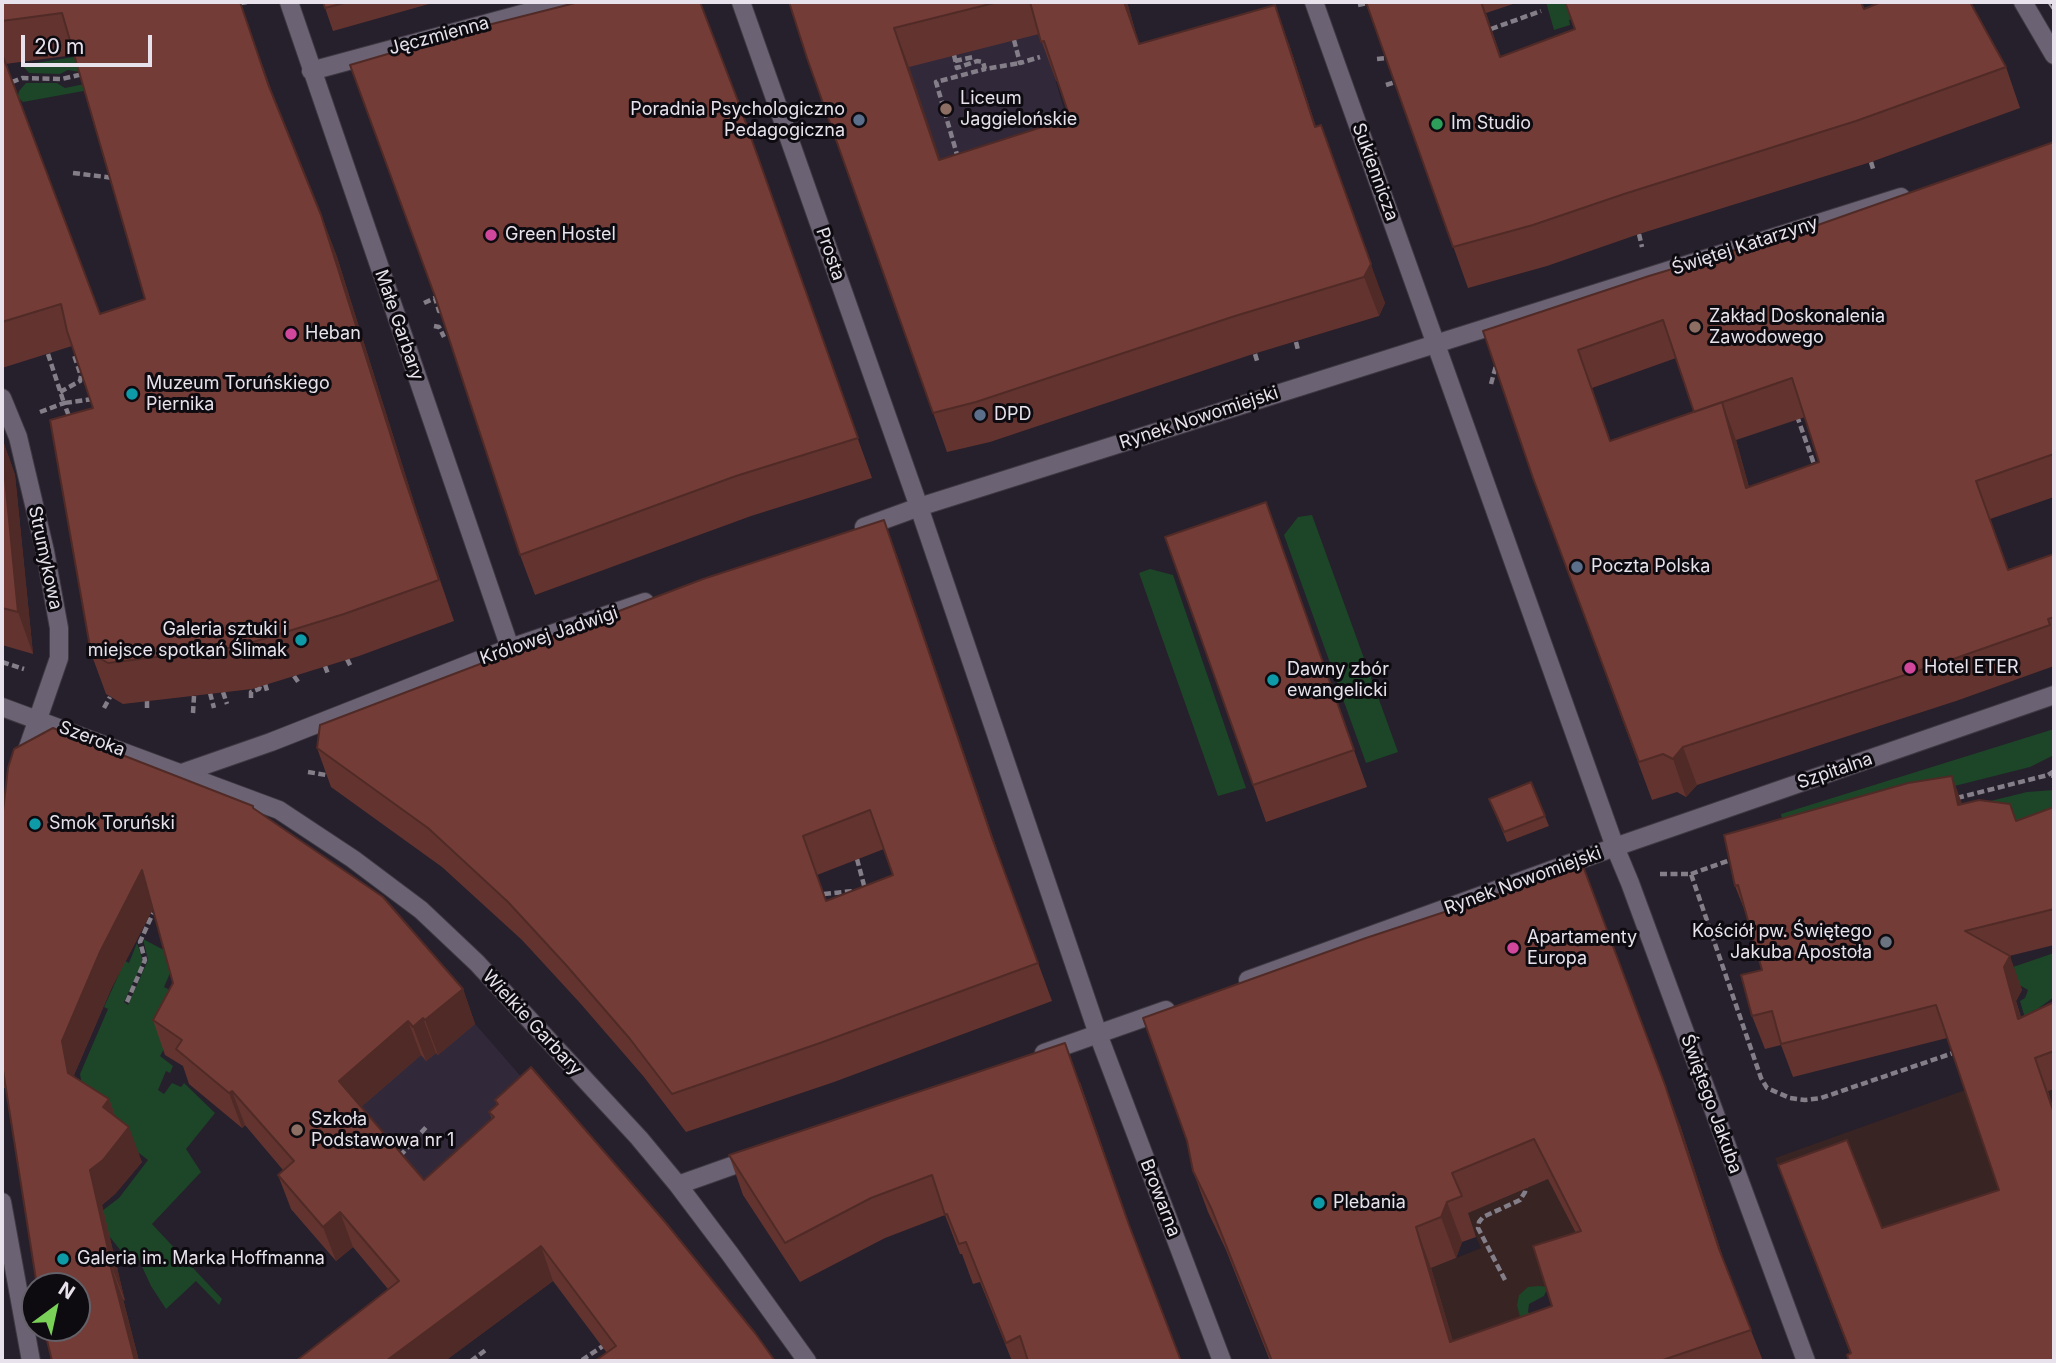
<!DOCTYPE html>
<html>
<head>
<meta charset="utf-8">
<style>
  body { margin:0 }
  #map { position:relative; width:2056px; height:1363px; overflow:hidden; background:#261f2c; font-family:Inter,sans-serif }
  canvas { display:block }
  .frame { position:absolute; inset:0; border:4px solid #e7e2eb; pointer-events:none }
  .north { position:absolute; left:21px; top:1272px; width:70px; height:70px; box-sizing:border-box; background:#0d0a10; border:2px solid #646068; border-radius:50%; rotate:33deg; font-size:19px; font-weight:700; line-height:28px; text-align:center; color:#e7e2eb }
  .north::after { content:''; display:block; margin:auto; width:24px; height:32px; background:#7ad157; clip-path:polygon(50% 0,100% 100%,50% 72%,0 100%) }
  .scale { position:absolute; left:21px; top:35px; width:131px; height:32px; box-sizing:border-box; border:4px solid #e7e2eb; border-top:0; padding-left:9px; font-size:21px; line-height:24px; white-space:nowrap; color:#e7e2eb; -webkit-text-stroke:5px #0d0a10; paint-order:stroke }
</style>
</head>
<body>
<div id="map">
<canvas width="2056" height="1363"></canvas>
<div class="frame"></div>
<div class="north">N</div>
<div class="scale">20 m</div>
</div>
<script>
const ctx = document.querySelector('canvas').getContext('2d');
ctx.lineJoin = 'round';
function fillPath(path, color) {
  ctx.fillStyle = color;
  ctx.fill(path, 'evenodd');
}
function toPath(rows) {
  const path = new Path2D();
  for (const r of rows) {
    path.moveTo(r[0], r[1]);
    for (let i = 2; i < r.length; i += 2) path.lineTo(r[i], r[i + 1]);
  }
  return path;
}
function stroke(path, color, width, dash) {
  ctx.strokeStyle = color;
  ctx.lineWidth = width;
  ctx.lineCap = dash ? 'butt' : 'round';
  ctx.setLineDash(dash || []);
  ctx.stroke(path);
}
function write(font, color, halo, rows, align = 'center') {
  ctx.font = font + ' Inter,sans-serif';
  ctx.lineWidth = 6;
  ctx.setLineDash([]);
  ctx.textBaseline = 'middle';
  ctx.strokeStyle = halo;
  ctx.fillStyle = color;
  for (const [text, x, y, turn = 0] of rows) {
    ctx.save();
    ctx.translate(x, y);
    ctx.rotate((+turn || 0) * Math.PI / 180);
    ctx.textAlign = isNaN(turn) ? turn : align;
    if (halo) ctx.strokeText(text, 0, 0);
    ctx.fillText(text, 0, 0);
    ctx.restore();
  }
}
const commercial = toPath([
  [1471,948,1596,1272,1548,1287,1521,1299,1534,1338,1459,1361,1445,1314,1426,1270,1481,1248,1466,1214],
  [2054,1041,2054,1325,1853,1361,1775,1158,2038,1064]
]);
const built = toPath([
  [1032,2,1079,159,953,199,823,97,820,98,818,90],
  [408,947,606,1174,411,1316,353,1247,336,1261,291,1209,306,1196,245,1125,334,1041]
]);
const green = toPath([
  [1546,2,1610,2,1612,8,1569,20,1570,25,1554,30],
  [106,52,111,86,23,102,20,99,17,99,19,91,26,83,57,83,65,88,94,82,80,72,68,70,60,74,29,73,22,65],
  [1312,515,1398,752,1366,763,1284,535,1298,517],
  [1150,569,1173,575,1246,788,1218,796,1139,573],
  [2054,729,2054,755,2030,767,1784,829,1781,814],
  [2054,790,2054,837,1974,805,2027,792],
  [143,939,177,957,164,987,191,1001,160,1056,173,1066,170,1073,166,1071,158,1090,164,1094,172,1083,181,1087,184,1083,215,1113,186,1149,201,1172,152,1224,222,1299,219,1305,196,1281,166,1309,151,1286,138,1258,123,1265,122,1259,125,1256,94,1217,119,1198,148,1160,122,1140,85,1102,80,1074,108,1009,104,1007,125,961,129,963,137,943,143,961,124,1002,128,1005,148,960],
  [2054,953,2054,997,2025,1018,2020,1001,2025,998,2028,990,2014,982,2013,967],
  [1539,1286,1548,1287,1544,1296,1529,1304,1528,1312,1536,1319,1524,1333,1517,1305,1519,1295,1528,1287]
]);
const path = toPath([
  [240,3,248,2],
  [1358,5,1367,3],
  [1491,29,1541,11],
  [1014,40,1020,63,1040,57],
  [954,55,957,68,977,61,983,62,985,69,1020,63],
  [1377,59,1387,58],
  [955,61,973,57],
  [1386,85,1395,82],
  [2,86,22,78,62,79,83,74],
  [958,158,936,82,985,69],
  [1871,162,1874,172],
  [73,173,114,178],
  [1639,234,1642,247],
  [424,303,435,298,439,311,441,310],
  [434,326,439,327,444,337],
  [1296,342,1298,350],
  [48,354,64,403,93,399],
  [1255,354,1258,364],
  [1491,384,1497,362],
  [60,392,80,381,81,376,74,355,77,353],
  [40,412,64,403,70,419],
  [1797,416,1815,467],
  [347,659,351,667],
  [2,662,24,669],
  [325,666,328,674],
  [294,676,299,683],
  [265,684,268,694],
  [223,692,227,704],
  [210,693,214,708],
  [251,698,251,692,259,689,260,686],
  [147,701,147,711],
  [104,708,110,697],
  [193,713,194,696],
  [2054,771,2048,775,2054,776],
  [308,772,332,776],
  [1957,798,2048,775],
  [857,859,865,889],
  [1660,874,1691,874,1761,1078,1767,1088,1790,1098,1805,1100,1821,1098,1956,1052],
  [1691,874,1733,859],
  [824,894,853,891],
  [127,1002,145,960,140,942,153,913],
  [400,1156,428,1125],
  [1505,1280,1478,1228,1479,1222,1483,1217,1520,1200,1525,1192,1526,1185],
  [582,1360,606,1344],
  [471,1361,487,1349]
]);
const minor = toPath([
  [289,2,510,648],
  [741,2,919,507,1098,1034,1222,1361],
  [1314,2,1615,847,1630,883,1806,1361],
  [2023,2,2054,55],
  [311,71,566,2],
  [2,398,18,437,45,551,59,628,59,658,23,762],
  [864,527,919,507,1901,197],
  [2,707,279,810,353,859,421,910,477,963,639,1138,678,1185,730,1254,807,1361],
  [182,773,271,742,510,648,645,602],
  [1248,980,1615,847,2054,695],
  [1044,1053,1166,1010],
  [678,1185,754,1158],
  [2,1202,31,1361]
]);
const tram = toPath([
  [2048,2,2054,11]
]);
const wall = toPath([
  [2,2,240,2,273,95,321,215,337,257,417,512,454,621,359,656,252,689,123,704,106,694,91,653,93,408,72,346,2,368],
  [74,55,145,299,100,314,5,64],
  [323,2,436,2,333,31],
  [700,2,872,478,751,516,535,595,520,555],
  [789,2,1127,2,1139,44,1289,44,1316,127,1385,303,1379,316,1250,355,990,442,947,452,807,58],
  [1039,34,1056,81,1057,81,1070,118,940,160,909,67],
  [1366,2,1519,2,1486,13,1501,57,1864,9,2006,67,2020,108,1871,162,1639,234,1547,266,1468,288],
  [2054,142,2054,497,1990,519,2008,570,2054,554,2054,666,1956,701,1697,785,1686,797,1677,792,1652,800,1533,478,1483,331,1815,226],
  [1676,358,1694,412,1610,441,1592,388],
  [1805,417,1819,462,1749,487,1736,440],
  [2,438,15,475,33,654,2,645],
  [1266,502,1367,787,1266,822,1165,537],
  [884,520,1004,870,1052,1001,834,1082,686,1132,644,1077,580,1003,522,940,442,867,331,787,317,748],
  [884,849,893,875,826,901,817,875],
  [1531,782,1549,826,1507,842,1489,799],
  [1962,804,2017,821,2054,807,2054,945,2009,956,2022,990,2016,1001,2021,1017,2054,1002,2054,1089,2048,1091,2054,1111,2054,1361,1850,1353,1778,1165,1882,1228,1999,1190,1947,1038,1793,1077,1781,1045,1765,1049,1752,1016,1762,970,1748,919,1735,886],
  [254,809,463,989,475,1024,438,1055,436,1053,426,1061,421,1055,361,1107,424,1180,492,1119,489,1112,497,1105,495,1100,755,1333,607,1353,553,1281,445,1361,296,1361,388,1289,353,1247,336,1261,291,1209,278,1175,283,1170,245,1125,242,1128,189,1084,183,1066,165,1055,153,1020,173,983,153,909,112,987,74,1075,75,1077,109,1099,115,1116,142,1162,115,1194,102,1205,125,1301,123,1299,139,1361,52,1361,6,1088,2,1088,2,820],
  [1080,1082,1136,1244,1181,1361,1012,1361,980,1282,973,1284,962,1254,960,1254,945,1215,885,1238,800,1282,743,1195,729,1155],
  [1680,1125,1727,1270,1763,1361,1270,1361,1226,1250,1208,1212,1193,1171],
  [1548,1179,1576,1233,1552,1306,1453,1341,1431,1268,1456,1258,1462,1242,1476,1237,1468,1213]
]);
const shadedWall = toPath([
  [1124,2,1127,2,1139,44],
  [1481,2,1482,2,1515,98],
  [1275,5,1289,44,1329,167,1315,127],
  [894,28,909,67,954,199,939,160],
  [1335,165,1385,303,1379,316,1364,277],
  [321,215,337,257,417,512,454,621,402,471],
  [1578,350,1592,388,1624,479,1610,441],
  [1722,402,1736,440,1759,526,1746,488],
  [2,438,15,475,33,654,18,612,2,448],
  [884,520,898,558,1006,876,992,838],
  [1683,747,1697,785,1686,797,1673,759],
  [1952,776,1964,809,1958,805],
  [142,870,155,905,112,987,74,1075,81,1107,68,1073,62,1041,100,952],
  [2010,956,2022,990,2016,1001,2030,1052,2018,1019,2004,967],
  [463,989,475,1024,438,1055,425,1020],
  [423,1018,436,1053,426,1061,413,1027],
  [408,1021,421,1055,352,1115,339,1081],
  [1665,1085,1680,1125,1733,1289,1719,1249],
  [232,1091,245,1125,242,1128,229,1093],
  [109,1099,121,1133,103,1107],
  [129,1127,142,1162,115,1194,102,1205,125,1301,112,1267,90,1170],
  [1447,1202,1462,1242,1456,1258,1441,1217],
  [340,1212,353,1247,336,1261,323,1227],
  [1416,1227,1431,1268,1459,1361,1450,1342],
  [541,1246,553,1281,445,1361,386,1361],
  [110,1264,123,1299,139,1361,135,1361]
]);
const building = toPath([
  [2,2,240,2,268,84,321,215,402,471,439,580,344,614,237,647,108,663,91,653,50,420,93,408,67,331,61,304,2,322,2,54,100,314,145,299,62,13,2,21,2,2],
  [323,2,348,2,325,8,323,2],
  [579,2,700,2,738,101,858,438,736,476,520,555,436,299,350,65,480,27,579,2],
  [789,2,998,2,894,28,939,160,1070,118,1044,41,1041,42,1030,2,1124,2,1139,44,1275,5,1315,127,1321,125,1371,264,1364,277,1235,316,976,402,933,413,807,58,789,2],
  [1366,2,1481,2,1500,57,1575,29,1565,2,1861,2,1864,9,1881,2,1970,2,2006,67,1856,121,1624,194,1533,225,1453,247,1366,2],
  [2054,142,2054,454,1976,481,2008,570,2054,554,2054,617,2048,619,2050,625,1942,663,1683,747,1673,759,1663,754,1639,762,1533,478,1483,331,1649,276,1815,226,2054,142],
  [1663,320,1694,412,1792,378,1819,462,1746,488,1722,402,1610,441,1578,350,1663,320],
  [2,448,18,612,2,608,2,448],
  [1266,502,1354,750,1253,785,1165,537,1266,502],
  [884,520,992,838,1038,963,820,1043,672,1094,630,1039,566,965,508,902,428,828,317,748,320,725,703,579,884,520],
  [870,810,893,875,826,901,803,836,870,810],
  [53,728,253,806,253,808,383,897,463,989,425,1020,423,1018,413,1027,408,1021,339,1081,424,1180,494,1117,489,1112,498,1104,495,1100,531,1067,666,1223,755,1333,775,1361,595,1361,616,1346,541,1246,386,1361,296,1361,399,1281,340,1212,323,1227,278,1175,294,1161,232,1091,229,1093,176,1049,182,1040,153,1020,173,983,142,870,100,952,62,1041,68,1073,109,1099,103,1107,129,1127,103,1160,90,1170,112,1267,110,1264,135,1361,52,1361,44,1328,77,1328,77,1286,37,1286,2,1064,2,820,8,768,14,749,53,728],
  [1952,776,1958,805,1979,800,2010,804,2016,821,2054,807,2054,909,1965,931,2010,956,2004,967,2018,1019,2054,1002,2054,1051,2035,1058,2054,1113,2054,1361,1849,1361,1847,1355,1851,1353,1778,1165,1847,1140,1882,1228,1999,1190,1936,1005,1781,1044,1772,1011,1752,1016,1741,975,1762,970,1738,885,1735,886,1724,835,1908,783,1952,776],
  [1531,782,1545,816,1504,832,1489,799,1531,782],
  [1583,866,1665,1085,1719,1249,1751,1330,1660,1361,1272,1361,1212,1210,1193,1171,1187,1141,1143,1018,1366,938,1583,866],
  [1534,1139,1581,1231,1533,1246,1552,1306,1450,1342,1416,1227,1441,1217,1447,1202,1462,1196,1452,1173,1534,1139],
  [1065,1043,1129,1225,1181,1361,1028,1361,1020,1336,1006,1343,966,1242,959,1244,947,1214,945,1215,932,1175,871,1198,785,1243,729,1155,1065,1043]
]);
const markers = [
  [946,109,7,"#8d6e63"],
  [859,120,7,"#5c6f8a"],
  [1437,124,7,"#2e9e5b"],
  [491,235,7,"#d1479c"],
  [1695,327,7,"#8d6e63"],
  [291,334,7,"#d1479c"],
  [132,394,7,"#0f9aa8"],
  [980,415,7,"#5c6f8a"],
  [1577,567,7,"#5c6f8a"],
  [301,640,7,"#0f9aa8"],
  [1910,668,7,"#d1479c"],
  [1273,680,7,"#0f9aa8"],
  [35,824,7,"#0f9aa8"],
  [1886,942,7,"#6b7280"],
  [1513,948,7,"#d1479c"],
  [297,1130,7,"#8d6e63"],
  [1319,1203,7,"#0f9aa8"],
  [63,1259,7,"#0f9aa8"]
];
const streetNames = [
  ["Jęczmienna",439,36,-15],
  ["Sukiennicza",1375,172,70],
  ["Świętej Katarzyny",1745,246,-18],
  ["Prosta",830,254,71],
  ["Małe Garbary",399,325,71],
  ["Rynek Nowomiejski",1199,418,-18],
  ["Strumykowa",45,558,78],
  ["Królowej Jadwigi",549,636,-19],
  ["Szeroka",92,739,21],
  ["Szpitalna",1835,771,-19],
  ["Rynek Nowomiejski",1523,881,-20],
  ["Wielkie Garbary",532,1023,47],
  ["Świętego Jakuba",1711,1104,70],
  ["Browarna",1160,1198,69]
];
const poiNames = [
  ["Liceum",960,99],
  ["Jaggielońskie",960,120],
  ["Poradnia Psychologiczno",845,110,"right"],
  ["Pedagogiczna",845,131,"right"],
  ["Im Studio",1451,124],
  ["Green Hostel",505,235],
  ["Zakład Doskonalenia",1709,317],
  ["Zawodowego",1709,338],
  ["Heban",305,334],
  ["Muzeum Toruńskiego",146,384],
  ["Piernika",146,405],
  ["DPD",994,415],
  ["Poczta Polska",1591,567],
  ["Galeria sztuki i",287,630,"right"],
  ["miejsce spotkań Ślimak",287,651,"right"],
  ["Hotel ETER",1924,668],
  ["Dawny zbór",1287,670],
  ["ewangelicki",1287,691],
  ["Smok Toruński",49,824],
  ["Kościół pw. Świętego",1872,932,"right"],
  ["Jakuba Apostoła",1872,953,"right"],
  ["Apartamenty",1527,938],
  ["Europa",1527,959],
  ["Szkoła",311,1120],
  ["Podstawowa nr 1",311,1141],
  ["Plebania",1333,1203],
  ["Galeria im. Marka Hoffmanna",77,1259]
];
fillPath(commercial, '#372423');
fillPath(built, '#31283a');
fillPath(green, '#1c4627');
stroke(minor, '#3f3943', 20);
stroke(path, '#847e89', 4.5, [7, 3.5]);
stroke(minor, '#6b6373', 18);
stroke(tram, '#aaa4ae', 2);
fillPath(wall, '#63342f');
fillPath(shadedWall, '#502a26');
fillPath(building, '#733c37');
stroke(building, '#502a26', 2);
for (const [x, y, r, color] of markers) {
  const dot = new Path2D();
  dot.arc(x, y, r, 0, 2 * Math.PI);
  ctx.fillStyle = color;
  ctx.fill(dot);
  stroke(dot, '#0d0a10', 2.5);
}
write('18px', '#e7e2eb', '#0d0a10', streetNames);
write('18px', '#e7e2eb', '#0d0a10', poiNames, 'left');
</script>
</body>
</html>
